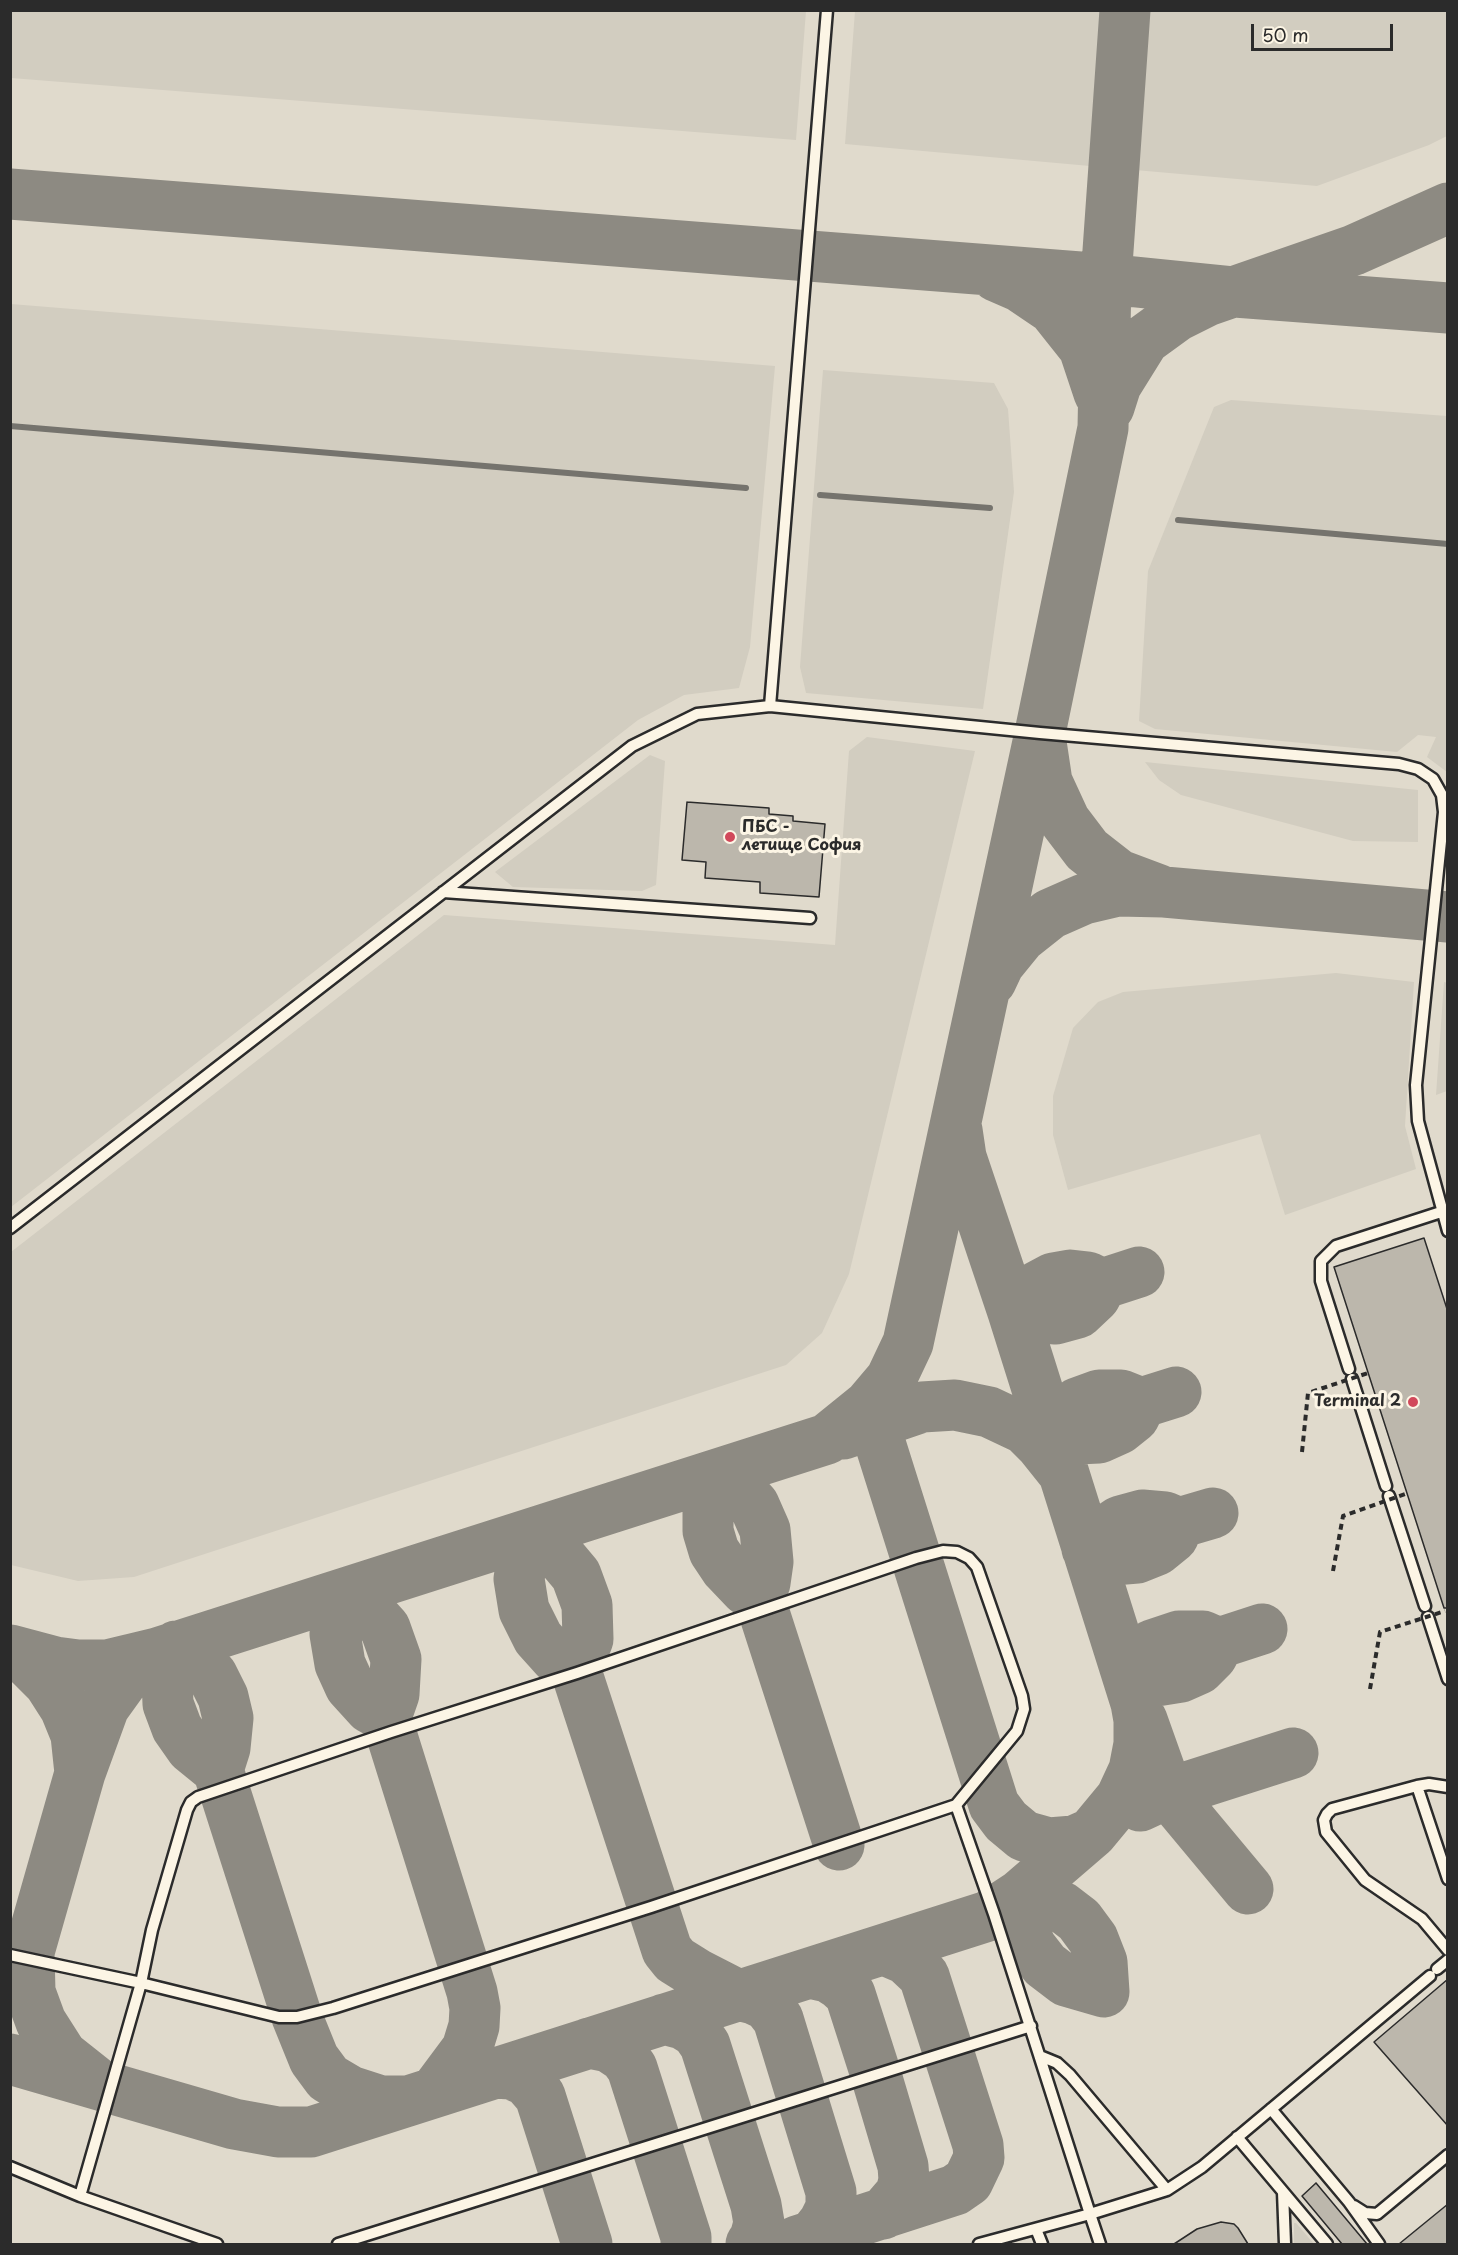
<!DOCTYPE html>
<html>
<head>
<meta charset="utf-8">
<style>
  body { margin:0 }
  #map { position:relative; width:1458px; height:2255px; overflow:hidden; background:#efe9da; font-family:"Playpen Sans",sans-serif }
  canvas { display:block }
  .frame { position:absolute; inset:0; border:12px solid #2b2b2b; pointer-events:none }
  .scale { position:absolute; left:1251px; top:24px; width:142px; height:27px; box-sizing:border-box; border:3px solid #2b2b2b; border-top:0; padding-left:8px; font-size:18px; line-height:21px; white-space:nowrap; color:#2b2b2b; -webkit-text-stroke:4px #fcf5e5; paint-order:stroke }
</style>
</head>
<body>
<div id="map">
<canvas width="1458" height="2255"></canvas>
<div class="frame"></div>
<div class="scale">50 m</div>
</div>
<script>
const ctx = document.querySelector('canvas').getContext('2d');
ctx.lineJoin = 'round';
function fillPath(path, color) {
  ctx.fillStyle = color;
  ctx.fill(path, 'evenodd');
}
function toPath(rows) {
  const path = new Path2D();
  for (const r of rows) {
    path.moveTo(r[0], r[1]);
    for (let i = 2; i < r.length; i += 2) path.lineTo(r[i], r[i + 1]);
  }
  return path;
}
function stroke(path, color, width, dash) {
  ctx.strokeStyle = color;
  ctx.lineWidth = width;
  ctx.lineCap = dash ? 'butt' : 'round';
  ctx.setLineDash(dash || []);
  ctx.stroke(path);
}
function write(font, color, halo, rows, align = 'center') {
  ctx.font = font + ' "Playpen Sans",sans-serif';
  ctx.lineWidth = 6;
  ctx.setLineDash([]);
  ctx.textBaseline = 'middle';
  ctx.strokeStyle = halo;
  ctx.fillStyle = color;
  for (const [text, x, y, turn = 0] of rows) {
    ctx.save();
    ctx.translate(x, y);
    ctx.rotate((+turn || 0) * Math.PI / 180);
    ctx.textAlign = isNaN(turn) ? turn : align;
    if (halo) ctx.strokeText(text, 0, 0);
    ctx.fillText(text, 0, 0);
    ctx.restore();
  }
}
const built = toPath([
  [11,11,1447,11,1447,2244,11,2244]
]);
const green = toPath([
  [10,11,806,11,796,140,11,78],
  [855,11,1103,11,1090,166,845,144],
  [1147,11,1447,11,1447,136,1429,145,1317,186,1135,170],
  [11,304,775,366,750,647,739,688,684,695,638,720,11,1207],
  [823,370,994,383,1008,409,1014,492,983,709,806,693,800,667],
  [1231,400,1447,416,1447,772,1427,757,1436,737,1418,735,1397,752,1155,729,1139,721,1148,571,1214,407],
  [867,737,975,751,849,1274,822,1333,786,1365,134,1577,78,1581,11,1565,11,1252,444,915,835,945,849,751],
  [650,755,665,761,656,885,642,891,513,887,495,872],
  [1145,762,1418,790,1418,842,1353,841,1181,795,1159,780],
  [1336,973,1414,982,1405,1126,1416,1169,1285,1215,1260,1134,1068,1190,1053,1135,1053,1096,1073,1028,1098,1002,1123,992],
  [1444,982,1448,983,1447,1091,1436,1095],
  [1294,2223,1296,2223,1314,2244,1294,2244]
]);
const stream = toPath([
  [10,426,746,488],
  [820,495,990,508],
  [1178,520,1448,544]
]);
const taxiway = toPath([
  [10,194,1106,279,1235,292,1448,308],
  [996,276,1019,286,1053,309,1084,348,1099,393],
  [1109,407,1116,385,1144,340,1177,316,1207,301,1354,250,1448,208],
  [1041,742,1047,782,1065,821,1087,850,1119,875,1159,890],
  [991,981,999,964,1021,937,1050,914,1084,899,1118,891,1164,892,1448,917],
  [1102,1284,1095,1297,1078,1313,1056,1319,1031,1317,1013,1312,1020,1301,1038,1286,1053,1278,1070,1275,1088,1277,1102,1284,1139,1272],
  [1141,1403,1134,1417,1119,1429,1099,1438,1077,1439,1060,1437,1050,1431,1060,1417,1077,1403,1099,1395,1121,1395,1141,1403,1176,1392],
  [874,1424,994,1805,1006,1821,1024,1836,1049,1843,1074,1841,1092,1833],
  [843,1434,922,1407,955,1405,989,1412,1025,1429,1041,1445,1061,1470],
  [1179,1523,1173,1537,1157,1550,1137,1558,1113,1560,1097,1556,1087,1549,1099,1535,1120,1521,1142,1515,1165,1517,1179,1523,1213,1513],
  [759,1597,765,1583,768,1562,765,1530,754,1505,737,1486,718,1475,708,1506,708,1531,714,1551,726,1569,746,1590,759,1597,839,1845],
  [1219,1643,1212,1656,1199,1669,1181,1677,1156,1681,1138,1679,1128,1673,1135,1660,1152,1645,1179,1636,1203,1636,1219,1643,1262,1629],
  [10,1650,55,1662,78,1665,107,1665,157,1653,827,1439,869,1405,891,1379,908,1343,1040,733,1103,428,1106,279,1125,10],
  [10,1652,28,1662,49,1683,65,1708,76,1735,80,1773],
  [576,1671,588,1639,587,1605,576,1575,555,1550,533,1533,523,1554,519,1579,524,1610,538,1638,556,1658,576,1671,667,1950,675,1960,699,1975,738,1995,754,1999,767,2005,778,2019,831,2192,831,2208,824,2222,813,2236],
  [386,1717,394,1694,396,1659,385,1628,366,1607,346,1593,338,1612,335,1634,340,1664,350,1686,370,1708,386,1717,472,1992,475,2008,474,2026,467,2049,435,2092],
  [1142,1720,1168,1793,1248,1889],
  [218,1770,225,1748,228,1718,223,1697,212,1675,193,1656,176,1646,167,1677,168,1704,177,1728,191,1748,218,1770,297,2017,314,2059,328,2078,350,2091,381,2101,406,2101],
  [1140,1806,1168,1793,1293,1753],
  [1020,1895,1042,1898,1062,1907,1079,1920,1093,1939,1102,1962,1104,1992,1066,1981,1045,1965,1031,1947,1023,1928,1018,1907,1020,1895],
  [29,1952,30,1992,41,2022,62,2055,96,2082],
  [810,1973,828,1977,839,1984,850,1994,876,2075,903,2166,904,2180,901,2193,883,2214],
  [10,1986,29,1952,80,1773,104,1707,127,1675,157,1653],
  [664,2019,683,2024,696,2032,705,2045,756,2205,759,2223,755,2238,751,2244],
  [589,2043,609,2047,624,2057,632,2068,686,2237,686,2244],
  [10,2059,234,2124,278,2132,311,2132,988,1916,1020,1895,1092,1833,1121,1798,1134,1770,1139,1744,1139,1720,1136,1703,1013,1312,961,1157,957,1130],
  [494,2073,511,2074,527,2081,540,2096,587,2244],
  [797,2241,955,2190,968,2181,979,2158,978,2145,924,1976,906,1959,885,1950]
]);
const building = toPath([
  [687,802,769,808,769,814,793,816,793,821,825,824,819,897,760,893,760,882,705,878,706,862,682,860,687,802],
  [1424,1238,1448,1312,1448,1608,1444,1608,1334,1267,1424,1238],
  [1448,1979,1448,2126,1374,2042,1448,1979],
  [1316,2183,1367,2244,1342,2244,1302,2196,1316,2183],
  [1448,2204,1448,2244,1399,2244,1448,2204],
  [1221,2222,1234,2224,1238,2228,1248,2244,1174,2244,1197,2229,1221,2222]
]);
const lane = toPath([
  [770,706,827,10],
  [443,892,810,918],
  [10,1228,632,746,697,714,770,706,1040,733,1399,764,1418,769,1433,779,1442,795,1444,812,1416,1085,1418,1121,1448,1231],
  [1349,1369,1321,1281,1321,1261,1336,1246,1441,1212],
  [1352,1379,1386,1486],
  [1389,1496,1425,1606],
  [1428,1617,1448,1679],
  [1417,1786,1448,1879],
  [1448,1787,1429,1784,1417,1786,1332,1809,1327,1814,1324,1820,1326,1832,1365,1880,1422,1919,1448,1950],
  [10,1955,141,1983,279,2017,297,2017,333,2008,651,1907,956,1805,994,1914,1090,2214,1167,2190,1202,2167,1430,1976],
  [1437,1969,1448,1960],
  [1040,2056,1057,2063,1070,2075,1167,2190],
  [1271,2109,1349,2202,1379,2244],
  [1237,2137,1327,2244],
  [10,2167,80,2196,217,2244],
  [1283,2192,1285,2244],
  [80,2196,141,1983,152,1930,187,1810,191,1802,198,1797,391,1732,577,1673,916,1558,943,1551,957,1552,969,1558,977,1567,1022,1696,1024,1709,1017,1731,956,1805],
  [1354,2206,1365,2213,1377,2214,1448,2155],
  [1036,2229,1042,2244],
  [338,2244,1031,2026],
  [979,2244,1090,2214,1100,2244]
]);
const pathBridge = toPath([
  [1302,1452,1308,1393,1368,1373],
  [1333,1571,1343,1516,1408,1493],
  [1370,1689,1380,1632,1445,1611]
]);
const markers = [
  [730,837,6,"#d1495b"],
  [1413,1402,6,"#d1495b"]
];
const poiNames = [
  ["ПБС -",742,828],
  ["летище София",742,846],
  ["Terminal 2",1401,1402,"right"]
];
fillPath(built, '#e0dacc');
fillPath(green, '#d2cdc0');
stroke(stream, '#75736d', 6);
stroke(taxiway, '#8d8a82', 51);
fillPath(building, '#bcb7ac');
stroke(building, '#2b2b2b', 1.5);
stroke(lane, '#2b2b2b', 15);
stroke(lane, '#fcf5e5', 10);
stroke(pathBridge, '#2b2b2b', 4, [6, 4.5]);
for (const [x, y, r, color] of markers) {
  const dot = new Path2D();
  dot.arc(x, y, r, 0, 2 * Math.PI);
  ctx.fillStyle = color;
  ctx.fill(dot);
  stroke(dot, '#fcf5e5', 2);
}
write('bold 16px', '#2b2b2b', '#fcf5e5', poiNames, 'left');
</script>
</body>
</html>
